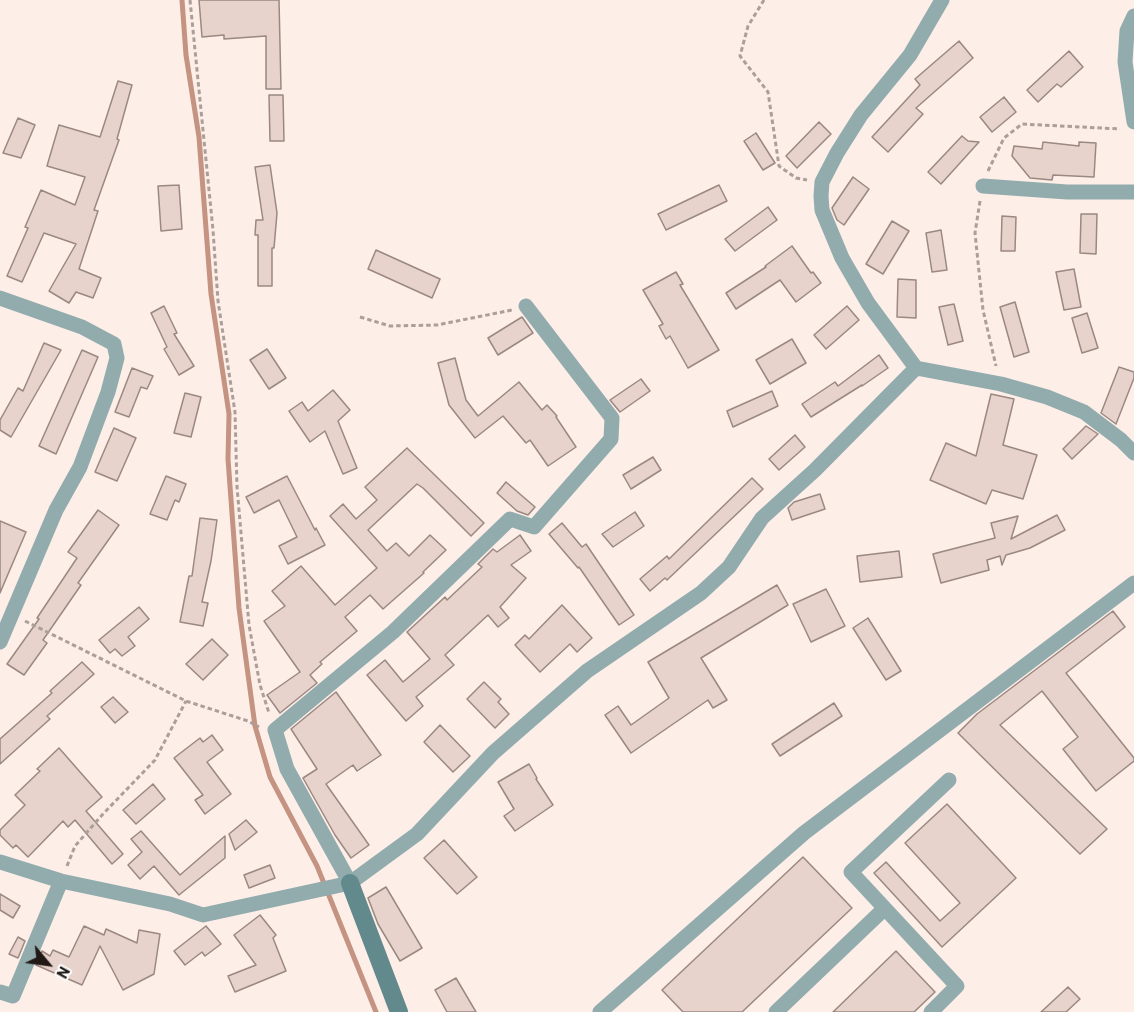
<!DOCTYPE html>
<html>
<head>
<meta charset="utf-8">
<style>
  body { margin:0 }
  #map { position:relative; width:1134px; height:1012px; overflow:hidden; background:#feeee8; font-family:Barlow,sans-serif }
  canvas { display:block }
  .north { position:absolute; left:18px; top:934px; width:60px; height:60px; -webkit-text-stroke:4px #fff; paint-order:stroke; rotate:119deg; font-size:16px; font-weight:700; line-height:24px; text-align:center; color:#201916 }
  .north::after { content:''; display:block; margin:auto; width:21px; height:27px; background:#201916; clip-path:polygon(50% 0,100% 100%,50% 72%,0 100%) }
</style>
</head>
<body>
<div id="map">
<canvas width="1134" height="1012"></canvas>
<div class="north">N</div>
</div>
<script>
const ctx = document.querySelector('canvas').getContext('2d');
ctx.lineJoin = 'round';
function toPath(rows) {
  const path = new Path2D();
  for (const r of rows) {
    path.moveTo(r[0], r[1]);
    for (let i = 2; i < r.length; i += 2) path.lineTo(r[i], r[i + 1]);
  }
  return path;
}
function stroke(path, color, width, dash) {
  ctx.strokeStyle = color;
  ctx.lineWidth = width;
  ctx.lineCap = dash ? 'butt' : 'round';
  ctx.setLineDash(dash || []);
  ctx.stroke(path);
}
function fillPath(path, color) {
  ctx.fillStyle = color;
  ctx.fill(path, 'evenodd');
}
const stream = toPath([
  [182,0,186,55,199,137,211,294,229,414,228,459,239,608,255,726,270,777,317,866,376,1012]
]);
const building = toPath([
  [199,0,279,0,281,89,266,89,266,36,224,39,224,35,202,37,199,0],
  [959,41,973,58,916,108,923,114,888,152,872,137,920,85,915,79,959,41],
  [1069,51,1083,67,1061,87,1057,84,1038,102,1027,90,1069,51],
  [118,81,132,85,117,139,119,140,94,210,98,211,79,269,101,278,93,298,76,292,69,303,49,291,76,244,44,233,22,282,7,276,28,228,25,227,41,190,75,205,85,177,47,166,59,125,100,137,118,81],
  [269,95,283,95,284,141,270,141,269,95],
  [1004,97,1016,112,992,132,980,117,1004,97],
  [18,118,35,125,21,158,3,153,18,118],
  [819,122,831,134,797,168,786,156,819,122],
  [756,133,775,163,763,170,744,141,756,133],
  [962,136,968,141,979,142,941,184,928,172,962,136],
  [1043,142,1079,146,1079,142,1096,143,1094,177,1053,175,1052,180,1030,178,1012,156,1014,146,1042,149,1043,142],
  [270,165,277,213,274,248,272,248,272,286,258,286,258,235,255,235,256,220,263,220,255,167,270,165],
  [853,177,869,189,844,225,837,220,832,208,853,177],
  [179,185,182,229,161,231,158,186,179,185],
  [719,185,727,201,666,230,658,214,719,185],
  [768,207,777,220,735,251,725,239,768,207],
  [1081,214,1097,214,1096,254,1080,253,1081,214],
  [1002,216,1016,217,1015,251,1001,251,1002,216],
  [892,221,909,231,883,274,866,264,892,221],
  [941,230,947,270,932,272,926,233,941,230],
  [792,246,811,273,813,272,821,283,796,302,780,280,736,309,726,293,766,267,765,266,792,246],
  [376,250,440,279,432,298,368,269,376,250],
  [1074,269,1081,307,1064,310,1056,272,1074,269],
  [676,272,683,284,680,285,719,350,688,368,670,336,666,339,659,326,663,324,643,290,676,272],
  [898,279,916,280,916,318,897,317,898,279],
  [1015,302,1029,352,1014,357,1000,307,1015,302],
  [954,304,963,341,948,345,939,307,954,304],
  [164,306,177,333,174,334,194,366,179,375,164,349,167,347,151,313,164,306],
  [847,306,859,320,826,349,814,335,847,306],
  [1087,313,1098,348,1082,353,1072,318,1087,313],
  [522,317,533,333,498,355,488,338,522,317],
  [792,339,806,363,770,384,756,360,792,339],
  [44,343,61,350,11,437,0,430,0,420,18,388,23,391,44,343],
  [267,349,286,378,269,389,250,360,267,349],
  [82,350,98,357,56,454,39,446,82,350],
  [879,355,888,368,862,386,862,385,811,417,802,404,835,382,838,386,879,355],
  [455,358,466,400,478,416,519,382,542,410,547,405,557,416,556,417,576,447,548,466,530,440,526,443,503,416,475,438,449,405,438,363,455,358],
  [1119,367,1134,372,1134,378,1116,424,1101,413,1119,367],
  [132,368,153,376,147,389,141,387,129,417,115,412,132,368],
  [641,379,650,391,620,412,610,400,641,379],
  [333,390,350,410,338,421,357,468,343,474,325,431,310,442,289,411,302,402,308,411,333,390],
  [772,391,778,406,733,427,727,411,772,391],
  [185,393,201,397,191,437,174,433,185,393],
  [991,394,1014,399,1003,445,1037,455,1023,499,992,490,986,504,930,480,946,443,976,456,991,394],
  [1086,426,1098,434,1072,459,1063,449,1086,426],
  [114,428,136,438,117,481,95,472,114,428],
  [795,435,805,447,779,470,769,459,795,435],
  [407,448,484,523,471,536,423,488,417,484,368,530,387,551,396,543,409,556,430,535,446,550,423,572,424,573,383,609,370,595,345,617,357,631,320,662,322,664,310,675,317,683,280,713,267,695,300,672,264,621,285,606,272,591,301,566,335,605,377,568,330,516,343,504,356,519,377,500,365,487,407,448],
  [653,457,661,470,631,489,623,475,653,457],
  [166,476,186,484,179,502,175,500,167,520,150,514,166,476],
  [287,476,315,530,316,528,325,545,288,564,279,546,297,537,279,500,254,513,246,497,287,476],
  [752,478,763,489,667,580,665,578,650,591,640,579,667,556,669,559,752,478],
  [506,482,535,507,528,515,517,511,497,493,506,482],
  [820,494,825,509,792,520,788,508,794,502,820,494],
  [98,510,119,525,78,583,81,585,43,640,47,643,24,675,7,664,39,619,37,618,77,558,68,552,98,510],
  [635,512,644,526,613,547,602,534,635,512],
  [1057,515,1065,530,1030,548,1006,555,1002,565,1000,556,987,560,989,570,941,583,933,554,995,538,991,523,1018,516,1011,539,1057,515],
  [200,518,217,520,211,561,202,602,208,603,203,626,180,622,189,576,192,576,200,518],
  [0,521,26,532,0,593,0,521],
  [562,523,582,547,586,544,634,615,619,625,579,567,578,568,549,534,562,523],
  [520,535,531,551,511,565,526,578,500,607,509,618,498,627,488,615,445,655,454,665,416,697,423,706,406,721,367,675,385,660,403,682,430,659,407,632,445,597,447,600,482,567,478,564,493,549,497,552,520,535],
  [899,551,902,577,860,582,857,556,899,551],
  [777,585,788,605,701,658,727,700,713,708,708,700,631,753,605,715,618,706,631,725,669,698,648,662,777,585],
  [826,589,845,626,811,642,793,604,826,589],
  [562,605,592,638,577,652,570,644,540,672,515,645,525,635,529,639,562,605],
  [139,607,149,619,128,637,135,646,122,656,115,649,110,653,99,640,139,607],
  [1113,611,1125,627,1066,673,1134,758,1134,761,1096,791,1063,749,1078,737,1042,691,1000,725,1107,829,1080,854,958,733,977,714,1113,611],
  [868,618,901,671,886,680,853,628,868,618],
  [212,639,228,655,203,680,186,664,212,639],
  [82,662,94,674,47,716,50,719,0,764,0,739,52,693,50,691,82,662],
  [484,682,501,699,498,702,509,714,495,728,467,699,484,682],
  [336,692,381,755,357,771,353,765,326,784,369,845,351,858,335,835,303,778,317,769,291,729,336,692],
  [113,697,128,712,115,723,101,707,113,697],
  [834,703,842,716,780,756,772,744,834,703],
  [440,725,470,756,453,772,424,742,440,725],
  [212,735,223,750,207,762,231,794,205,814,195,800,203,795,174,758,200,738,203,742,212,735],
  [59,748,102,797,86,811,123,854,112,864,75,820,68,827,63,821,28,857,16,845,13,848,0,835,0,830,25,805,15,795,40,771,37,769,59,748],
  [529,764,537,778,536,779,553,805,515,831,504,816,514,809,498,782,529,764],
  [153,784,165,799,136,824,123,810,153,784],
  [947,804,1016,878,942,947,874,873,886,862,940,921,960,903,905,843,947,804],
  [246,820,257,832,235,850,229,834,246,820],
  [141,831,180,875,225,836,225,858,179,895,154,866,140,879,128,865,142,852,131,839,141,831],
  [444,840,477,877,457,894,424,858,444,840],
  [803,857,852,908,742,1012,683,1012,662,990,803,857],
  [270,865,275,878,249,888,244,875,270,865],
  [386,887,422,948,400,961,378,924,368,898,386,887],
  [0,894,20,906,13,918,0,910,0,894],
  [260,915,276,935,273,938,286,971,235,992,228,976,256,965,234,935,260,915],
  [84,926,104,935,106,929,137,943,139,930,160,934,154,974,123,990,100,946,82,985,36,965,42,951,50,956,53,950,69,957,84,926],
  [206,926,221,944,205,956,202,952,185,965,174,951,206,926],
  [18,937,25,941,18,958,9,954,18,937],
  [896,951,935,992,914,1012,833,1012,896,951],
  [456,978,476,1012,447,1012,435,990,456,978],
  [1068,987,1080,999,1066,1012,1041,1012,1068,987]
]);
const path = toPath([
  [190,0,213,230,218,301,235,412,237,487,249,625,260,685,269,713],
  [764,0,748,26,740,56,768,92,779,166,796,178,807,180],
  [988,171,1004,138,1022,124,1120,129],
  [980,201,975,233,983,310,996,366],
  [360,317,390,326,437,325,512,310],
  [25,621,186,701,248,721,259,727],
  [67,866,75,846,103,814,155,760,186,701]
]);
const street = toPath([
  [1134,16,1127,31,1125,62,1134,122],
  [983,186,1067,192,1134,192],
  [0,298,82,327,114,344,117,358,108,392,80,467,56,510,0,642],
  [916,368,868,303,842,258,822,210,821,196,822,182,837,153,861,115,910,55,942,0],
  [0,862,61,881,170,904,203,915,350,883,417,834,493,753,587,671,701,593,729,567,762,518,815,470,916,368,1001,384,1047,397,1084,412,1121,440,1134,453],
  [350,883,287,769,275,730,393,632,510,519,534,527,611,439,612,418,526,306],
  [0,992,13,996,61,881],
  [600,1012,804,833,1134,583],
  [776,1012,884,909],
  [931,1012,957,986,851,872,949,780]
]);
const secondary = toPath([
  [350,883,399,1012]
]);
stroke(stream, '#c49381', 5);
fillPath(building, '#e7d3cb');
stroke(building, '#9a8881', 1.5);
stroke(path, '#ac9f9a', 3, [4.5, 3]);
stroke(street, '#92acae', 15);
stroke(secondary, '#628a8d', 18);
</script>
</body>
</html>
